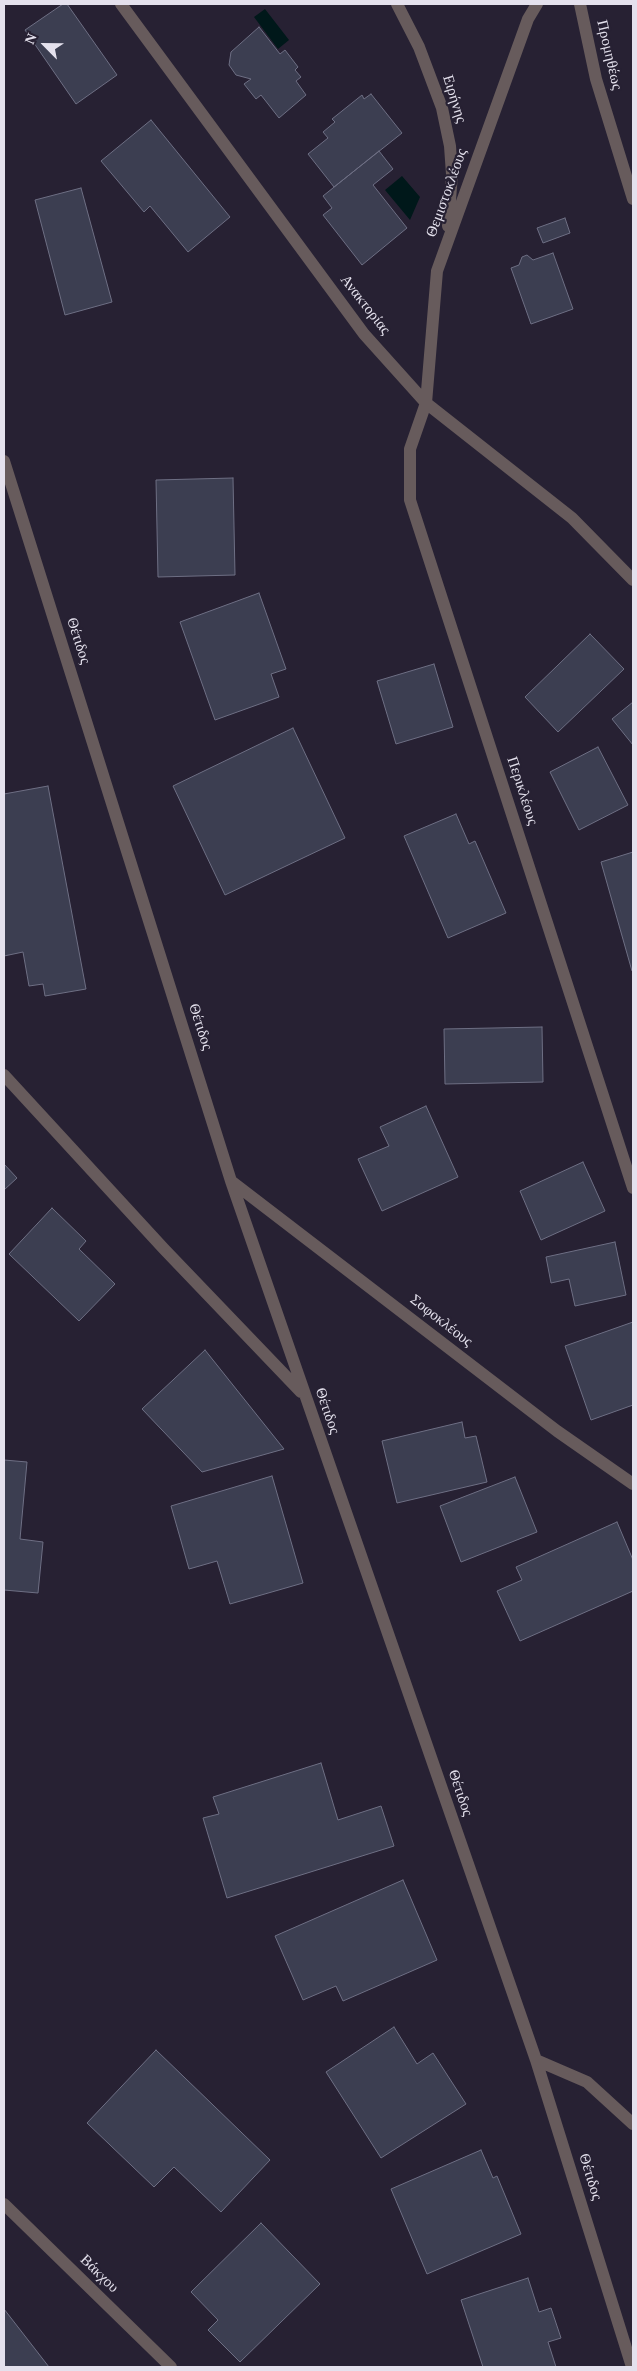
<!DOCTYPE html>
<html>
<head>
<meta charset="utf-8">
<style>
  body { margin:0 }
  #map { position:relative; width:637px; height:2371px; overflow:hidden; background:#272133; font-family:"Times New Roman",serif }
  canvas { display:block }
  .frame { position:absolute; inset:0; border:5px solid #e4e1ed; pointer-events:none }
  .north { position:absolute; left:20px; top:20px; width:50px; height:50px; -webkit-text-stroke:4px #272133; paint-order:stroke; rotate:293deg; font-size:14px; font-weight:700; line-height:20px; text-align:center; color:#e4e1ed }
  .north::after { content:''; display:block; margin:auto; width:18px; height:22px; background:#e4e1ed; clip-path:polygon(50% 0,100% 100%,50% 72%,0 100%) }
</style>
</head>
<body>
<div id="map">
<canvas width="637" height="2371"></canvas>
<div class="frame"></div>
<div class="north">N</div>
</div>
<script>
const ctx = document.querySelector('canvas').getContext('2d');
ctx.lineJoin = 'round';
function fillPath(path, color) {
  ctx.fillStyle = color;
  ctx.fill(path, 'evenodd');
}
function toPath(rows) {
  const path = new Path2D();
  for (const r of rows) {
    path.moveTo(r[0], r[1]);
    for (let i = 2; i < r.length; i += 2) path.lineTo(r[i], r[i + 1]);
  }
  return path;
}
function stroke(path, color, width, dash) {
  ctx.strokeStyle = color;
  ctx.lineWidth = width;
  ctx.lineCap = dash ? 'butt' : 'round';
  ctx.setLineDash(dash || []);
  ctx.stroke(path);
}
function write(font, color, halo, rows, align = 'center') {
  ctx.font = font + ' "Times New Roman",serif';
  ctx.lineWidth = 4.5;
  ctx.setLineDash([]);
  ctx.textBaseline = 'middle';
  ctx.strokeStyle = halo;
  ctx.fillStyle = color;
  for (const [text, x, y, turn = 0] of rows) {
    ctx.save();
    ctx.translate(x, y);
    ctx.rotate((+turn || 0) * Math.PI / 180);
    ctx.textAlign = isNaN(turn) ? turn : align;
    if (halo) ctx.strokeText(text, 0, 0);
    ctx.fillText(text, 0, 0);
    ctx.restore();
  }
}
const water = toPath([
  [265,9,289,40,278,49,254,17],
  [402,176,420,197,410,220,385,190]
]);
const building = toPath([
  [63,4,67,4,117,75,76,104,25,30,63,4],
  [259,27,280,54,285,50,298,67,295,70,301,77,296,81,306,95,279,118,261,95,256,99,244,84,251,79,236,75,229,65,231,52,259,27],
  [371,94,402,133,334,187,308,154,328,138,323,132,335,122,332,119,362,95,364,99,371,94],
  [151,120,230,217,188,252,150,206,144,212,101,161,151,120],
  [379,151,393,169,373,185,407,228,362,265,323,215,332,208,323,196,379,151],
  [81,188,112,302,65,315,35,200,81,188],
  [565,218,570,233,543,243,537,228,565,218],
  [553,253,573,309,531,324,511,268,519,265,522,257,527,255,533,260,553,253],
  [233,478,235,575,158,577,156,480,233,478],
  [259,593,286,669,271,674,279,697,215,720,180,622,259,593],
  [590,634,624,669,558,732,525,697,590,634],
  [434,664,453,727,396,744,377,681,434,664],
  [633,702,633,745,612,719,633,702],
  [293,728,345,838,225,895,173,786,293,728],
  [598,747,628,805,579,830,550,772,598,747],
  [48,786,86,989,45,996,43,984,29,986,23,952,4,956,4,794,48,786],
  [456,814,469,844,475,841,506,913,448,938,404,836,456,814],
  [633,852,633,970,632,971,601,862,633,852],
  [542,1027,543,1082,445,1084,444,1029,542,1027],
  [426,1106,458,1177,382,1211,358,1159,389,1146,380,1127,426,1106],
  [583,1162,605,1211,541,1240,520,1191,583,1162],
  [4,1164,17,1178,4,1190,4,1164],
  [52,1208,86,1241,79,1249,115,1284,79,1321,9,1254,52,1208],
  [615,1242,626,1295,575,1306,569,1279,551,1283,546,1257,615,1242],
  [633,1322,633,1405,591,1420,565,1346,633,1322],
  [205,1350,284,1449,202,1472,142,1409,205,1350],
  [462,1422,465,1438,476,1436,487,1482,397,1503,382,1441,462,1422],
  [4,1460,27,1462,20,1539,43,1542,38,1593,4,1590,4,1460],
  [272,1476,303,1583,230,1604,217,1561,189,1569,171,1506,272,1476],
  [515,1477,537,1532,461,1562,440,1506,515,1477],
  [617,1522,633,1560,633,1591,520,1641,497,1591,522,1580,516,1567,617,1522],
  [321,1763,338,1820,381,1806,394,1846,227,1898,203,1818,219,1814,213,1797,321,1763],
  [403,1880,437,1960,343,2001,336,1986,303,2000,275,1936,403,1880],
  [394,2027,417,2064,433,2053,466,2104,381,2158,326,2072,394,2027],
  [156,2050,270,2160,221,2212,174,2167,154,2187,87,2123,156,2050],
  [481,2150,493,2178,497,2176,521,2234,427,2274,391,2189,481,2150],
  [261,2223,320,2284,240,2362,208,2330,218,2320,191,2292,261,2223],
  [528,2278,539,2312,551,2308,561,2338,548,2342,556,2367,483,2367,461,2300,528,2278],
  [4,2309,49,2367,4,2367,4,2309]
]);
const minor = toPath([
  [121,4,364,334,426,403,572,518,633,580],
  [397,4,419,47,442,108,450,146,452,174,448,226],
  [537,4,528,19,437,271,426,403,410,449,410,500,633,1188],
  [580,4,596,79,633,199],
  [4,461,231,1181,536,2060,632,2367],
  [4,1075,164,1249,301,1392],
  [231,1181,557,1431,633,1484],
  [536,2060,587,2082,633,2124],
  [4,2204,171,2367]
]);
const streetNames = [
  ["Προμηθέως",609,55,77],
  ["Ειρήνης",454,99,73],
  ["Θεμιστοκλέους",447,193,-70],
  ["Ανακτορίας",365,305,52],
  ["Θέτιδος",78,641,72],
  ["Περικλέους",522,791,72],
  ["Θέτιδος",200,1027,72],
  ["Σοφοκλέους",441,1321,38],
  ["Θέτιδος",327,1411,71],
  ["Θέτιδος",460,1793,71],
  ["Θέτιδος",590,2177,73],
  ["Βάκχου",99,2274,44]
];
fillPath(water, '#00181a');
fillPath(building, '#3c3e51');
stroke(building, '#6e6f84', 1);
stroke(minor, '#675b5c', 12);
write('15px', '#e4e1ed', '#272133', streetNames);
</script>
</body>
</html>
